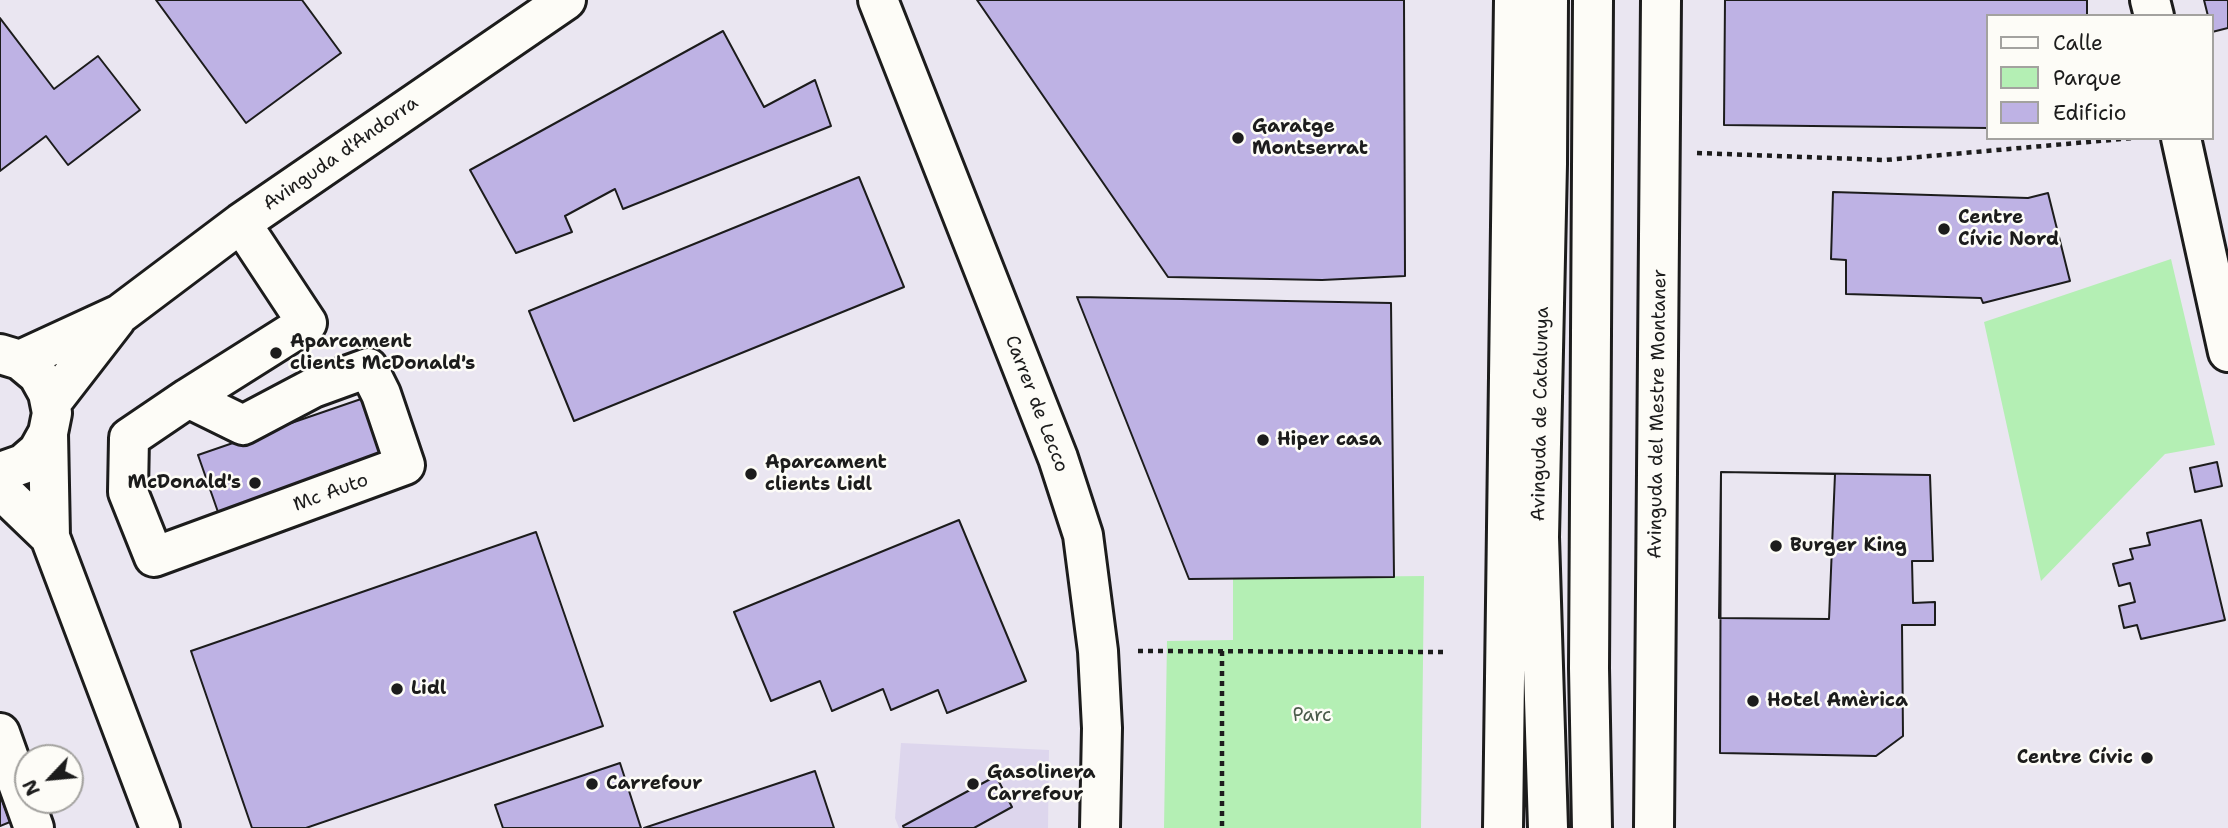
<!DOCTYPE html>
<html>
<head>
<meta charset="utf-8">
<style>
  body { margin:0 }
  #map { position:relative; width:2228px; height:828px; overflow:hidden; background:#eae6f1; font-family:"Shantell Sans",sans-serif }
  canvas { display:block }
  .legend { position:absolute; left:1986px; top:14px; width:228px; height:126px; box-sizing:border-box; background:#fdfcf7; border:2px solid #a3a29f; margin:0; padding:9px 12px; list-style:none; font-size:21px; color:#1c1c1c }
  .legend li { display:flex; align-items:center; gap:14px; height:35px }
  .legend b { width:35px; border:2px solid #a3a29f }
  .north { position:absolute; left:14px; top:744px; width:70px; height:70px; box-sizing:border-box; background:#fdfcf7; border:2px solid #a3a29f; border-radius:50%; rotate:244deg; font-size:19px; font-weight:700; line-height:28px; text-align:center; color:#1c1c1c }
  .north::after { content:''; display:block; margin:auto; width:24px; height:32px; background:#1c1c1c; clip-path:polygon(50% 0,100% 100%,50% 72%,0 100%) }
</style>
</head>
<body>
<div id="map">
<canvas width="2228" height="828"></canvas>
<ul class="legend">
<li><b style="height:9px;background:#fdfcf7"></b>Calle</li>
<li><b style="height:19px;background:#b4efb4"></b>Parque</li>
<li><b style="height:19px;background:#beb2e4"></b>Edificio</li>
</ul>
<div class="north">N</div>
</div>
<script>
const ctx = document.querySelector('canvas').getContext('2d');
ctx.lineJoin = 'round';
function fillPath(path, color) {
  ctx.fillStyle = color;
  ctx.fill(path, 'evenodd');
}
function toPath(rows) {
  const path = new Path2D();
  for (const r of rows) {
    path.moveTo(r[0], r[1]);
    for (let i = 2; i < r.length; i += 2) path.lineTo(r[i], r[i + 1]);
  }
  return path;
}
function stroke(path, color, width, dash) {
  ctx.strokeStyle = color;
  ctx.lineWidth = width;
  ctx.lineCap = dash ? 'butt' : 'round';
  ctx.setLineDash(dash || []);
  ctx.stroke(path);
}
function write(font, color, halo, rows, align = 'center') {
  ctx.font = font + ' "Shantell Sans",sans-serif';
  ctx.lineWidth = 5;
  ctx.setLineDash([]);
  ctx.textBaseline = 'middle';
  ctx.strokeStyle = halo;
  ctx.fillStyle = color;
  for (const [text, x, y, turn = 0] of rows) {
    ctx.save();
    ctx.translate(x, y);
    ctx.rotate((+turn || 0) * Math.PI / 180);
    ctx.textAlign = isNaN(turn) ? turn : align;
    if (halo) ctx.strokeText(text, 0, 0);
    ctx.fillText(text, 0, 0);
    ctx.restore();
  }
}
const built = toPath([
  [901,743,1049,750,1048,828,899,828,895,818]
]);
const green = toPath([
  [2171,259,2215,445,2165,454,2041,581,1984,322],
  [1424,576,1421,828,1164,828,1167,641,1233,640,1233,578]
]);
const building = toPath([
  [156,0,302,0,341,53,246,123,156,0],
  [977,0,1404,0,1405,276,1322,280,1168,277,977,0],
  [1725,0,2087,0,2087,16,1988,16,1988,128,1724,125,1725,0],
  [2204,0,2228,0,2228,28,2212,32,2212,16,2208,16,2204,0],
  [0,18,54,89,98,56,140,110,68,165,46,136,0,171,0,18],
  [723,31,764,107,815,80,831,126,623,209,615,189,565,216,572,232,516,253,470,170,723,31],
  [859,177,904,287,574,421,529,311,859,177],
  [1833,192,2028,198,2048,193,2070,281,1983,303,1981,298,1846,294,1846,260,1831,259,1833,192],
  [1077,297,1391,303,1394,577,1189,579,1077,297],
  [364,398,384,455,218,512,198,455,364,398],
  [2217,462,2222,486,2195,492,2190,468,2217,462],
  [1721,472,1835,474,1829,619,1719,618,1721,472],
  [1721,472,1930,475,1933,561,1912,561,1913,603,1935,602,1935,625,1902,625,1903,736,1876,756,1720,753,1721,472],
  [959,520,1026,681,947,713,938,690,891,710,883,689,832,711,820,681,771,701,734,612,959,520],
  [2201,520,2225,620,2141,639,2137,625,2124,628,2119,606,2135,602,2130,583,2119,586,2113,564,2133,559,2130,549,2150,545,2147,533,2201,520],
  [536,532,603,726,306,828,252,828,191,651,536,532],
  [620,763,641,828,503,828,495,805,620,763],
  [815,771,834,828,644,828,815,771],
  [996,776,1012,807,974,828,904,828,903,826,996,776],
  [0,794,10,822,0,826,0,794]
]);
const path = toPath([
  [1697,153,1885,160,2133,138],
  [1138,651,1448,652],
  [1222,651,1222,828]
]);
const minor = toPath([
  [878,0,1058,458,1083,535,1098,651,1102,728,1100,828],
  [2150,0,2154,16],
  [2181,138,2228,352],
  [0,354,20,360,38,375,48,393,52,413,48,433,38,451,23,464,0,472],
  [20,360,120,314,241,223,566,0],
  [188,398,243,425,313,388,368,368,381,394,405,465,154,557,128,492,129,438,188,398,307,323,241,223],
  [51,403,116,319],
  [48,433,50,537,160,828],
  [0,489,50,537],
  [0,733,34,828],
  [1503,828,1514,0],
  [1548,828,1539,537,1547,164,1548,0],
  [1592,828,1589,668,1593,0],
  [1654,828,1661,0]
]);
const markers = [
  [1238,138,7,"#1c1c1c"],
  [1944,229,7,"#1c1c1c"],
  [276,353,7,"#1c1c1c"],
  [1263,440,7,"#1c1c1c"],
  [751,474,7,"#1c1c1c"],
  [255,483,7,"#1c1c1c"],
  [1776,546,7,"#1c1c1c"],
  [397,689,7,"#1c1c1c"],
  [1753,701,7,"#1c1c1c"],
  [2147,758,7,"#1c1c1c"],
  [592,784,7,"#1c1c1c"],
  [973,784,7,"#1c1c1c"]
];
const poiNames = [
  ["Garatge",1252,127],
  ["Montserrat",1252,149],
  ["Centre",1958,218],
  ["Cívic Nord",1958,240],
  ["Aparcament",290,342],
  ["clients McDonald's",290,364],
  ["Hiper casa",1277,440],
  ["Aparcament",765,463],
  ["clients Lidl",765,485],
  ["McDonald's",241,483,"right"],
  ["Burger King",1790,546],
  ["Lidl",411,689],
  ["Hotel Amèrica",1767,701],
  ["Centre Cívic",2133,758,"right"],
  ["Gasolinera",987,773],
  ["Carrefour",987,795],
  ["Carrefour",606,784]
];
const streetNames = [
  ["Avinguda d'Andorra",341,154,-35],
  ["Carrer de Lecco",1036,404,69],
  ["Avinguda de Catalunya",1541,414,-89],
  ["Avinguda del Mestre Montaner",1658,414,-89],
  ["Mc Auto",331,493,-20]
];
const parkNames = [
  ["Parc",1312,716]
];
fillPath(built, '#ddd6ed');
fillPath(green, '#b4efb4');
fillPath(building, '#beb2e4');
stroke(building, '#1c1c1c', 2);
stroke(minor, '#1c1c1c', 44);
stroke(path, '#1c1c1c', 4.5, [5, 5]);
stroke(minor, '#fdfcf7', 38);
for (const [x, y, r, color] of markers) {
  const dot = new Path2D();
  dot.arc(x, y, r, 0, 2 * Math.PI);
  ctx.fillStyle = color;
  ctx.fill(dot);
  stroke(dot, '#fdfcf7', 2.5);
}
write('bold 19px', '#1c1c1c', '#fdfcf7', poiNames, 'left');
write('19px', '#1c1c1c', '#fdfcf7', streetNames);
write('19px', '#4a5b4a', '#fdfcf7', parkNames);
</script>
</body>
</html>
